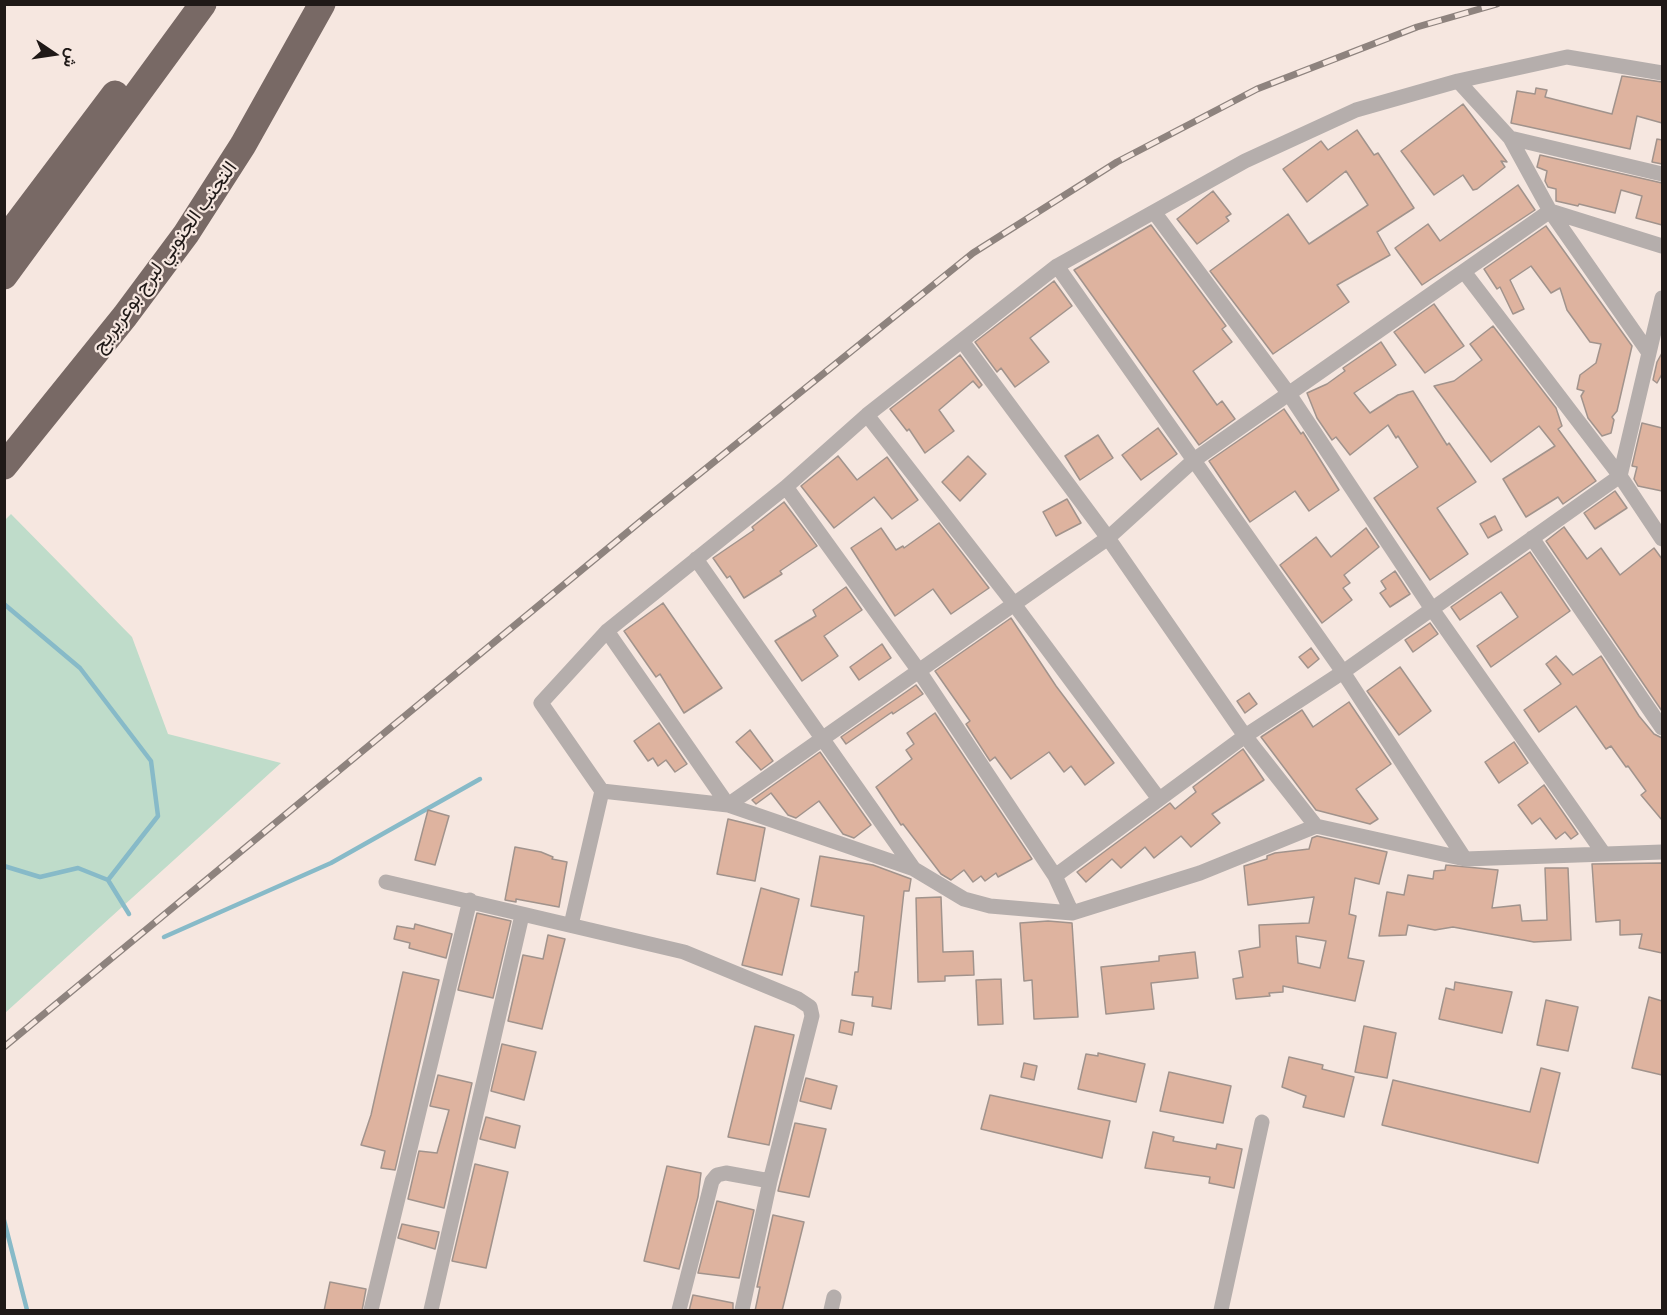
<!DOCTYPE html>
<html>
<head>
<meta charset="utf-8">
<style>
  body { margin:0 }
  #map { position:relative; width:1667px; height:1315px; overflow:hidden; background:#f6e7e0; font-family:Barlow,Vazirmatn,sans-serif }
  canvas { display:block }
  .frame { position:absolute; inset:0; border:6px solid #1f1917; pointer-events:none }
  .north { position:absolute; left:24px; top:24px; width:60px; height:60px; -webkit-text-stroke:4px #f6e7e0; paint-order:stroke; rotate:103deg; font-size:16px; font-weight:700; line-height:24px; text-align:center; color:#1f1917 }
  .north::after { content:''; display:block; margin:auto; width:21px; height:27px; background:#1f1917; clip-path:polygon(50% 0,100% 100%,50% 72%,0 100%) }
</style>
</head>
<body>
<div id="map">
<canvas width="1667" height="1315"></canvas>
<div class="frame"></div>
<div class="north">ش</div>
</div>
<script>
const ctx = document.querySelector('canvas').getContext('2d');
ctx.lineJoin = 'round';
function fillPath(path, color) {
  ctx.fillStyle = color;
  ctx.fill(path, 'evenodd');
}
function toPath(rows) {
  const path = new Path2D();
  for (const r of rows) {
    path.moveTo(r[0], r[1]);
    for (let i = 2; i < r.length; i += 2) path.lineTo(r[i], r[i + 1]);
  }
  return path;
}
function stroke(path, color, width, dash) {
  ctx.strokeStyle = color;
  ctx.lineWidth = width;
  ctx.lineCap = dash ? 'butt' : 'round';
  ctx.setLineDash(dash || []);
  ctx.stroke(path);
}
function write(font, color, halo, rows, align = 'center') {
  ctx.font = font + ' Barlow,Vazirmatn,sans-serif';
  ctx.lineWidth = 4.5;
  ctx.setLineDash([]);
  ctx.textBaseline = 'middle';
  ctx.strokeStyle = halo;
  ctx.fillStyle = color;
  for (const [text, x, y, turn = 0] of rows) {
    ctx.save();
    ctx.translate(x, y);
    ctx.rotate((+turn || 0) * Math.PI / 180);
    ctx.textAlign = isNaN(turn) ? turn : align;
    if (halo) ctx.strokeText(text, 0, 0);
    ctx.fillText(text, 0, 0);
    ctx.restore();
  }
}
const green = toPath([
  [11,514,132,637,168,734,281,763,5,1013,4,521]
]);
const stream = toPath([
  [4,604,80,668,151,761,158,816,108,880,129,914],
  [4,866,40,877,78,868,108,880],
  [164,937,331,863,480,779],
  [4,1220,27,1310]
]);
const building = toPath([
  [1622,76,1662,82,1662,123,1637,116,1630,149,1511,123,1517,91,1535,94,1536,88,1547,90,1545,97,1612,114,1622,76],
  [1463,104,1507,162,1501,161,1505,167,1477,189,1473,190,1463,175,1434,195,1401,151,1463,104],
  [1357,130,1374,155,1378,153,1414,208,1377,232,1390,255,1337,285,1349,302,1273,354,1210,271,1288,214,1309,244,1368,205,1346,171,1307,202,1283,169,1321,141,1328,150,1357,130],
  [1657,139,1662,140,1662,164,1652,162,1657,139],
  [1540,155,1662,183,1662,225,1636,218,1642,196,1621,190,1615,213,1579,204,1578,206,1556,201,1556,189,1548,187,1545,181,1547,171,1537,167,1540,155],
  [1518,185,1535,210,1422,285,1395,248,1428,224,1440,241,1518,185],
  [1213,191,1231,214,1226,217,1229,221,1197,244,1177,219,1213,191],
  [1151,225,1226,326,1222,329,1232,342,1193,371,1217,405,1222,401,1235,419,1199,445,1074,270,1151,225],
  [1546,226,1632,346,1617,411,1612,417,1614,420,1611,433,1602,436,1588,418,1581,396,1584,391,1577,389,1580,375,1596,363,1601,344,1590,342,1567,310,1560,288,1551,293,1531,266,1510,280,1524,309,1513,314,1500,287,1497,289,1484,269,1546,226],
  [1054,281,1072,306,1030,338,1049,362,1015,387,1001,368,997,372,975,342,1054,281],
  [1434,304,1464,346,1425,373,1394,332,1434,304],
  [1493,326,1556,408,1562,426,1558,429,1596,481,1563,504,1558,497,1526,517,1503,479,1555,446,1539,426,1491,462,1434,386,1454,381,1482,360,1470,344,1493,326],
  [1381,342,1396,365,1354,393,1370,413,1398,395,1413,391,1447,445,1449,443,1476,482,1437,508,1468,554,1430,580,1374,498,1418,467,1398,436,1396,438,1388,425,1350,455,1336,437,1332,440,1317,418,1307,393,1327,384,1345,371,1343,368,1381,342],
  [1662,353,1662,374,1657,383,1653,380,1657,362,1662,353],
  [960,355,982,385,979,388,973,381,939,410,954,431,925,453,909,429,907,431,890,409,960,355],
  [1284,409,1301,434,1303,432,1339,490,1309,511,1295,491,1250,522,1209,461,1284,409],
  [1642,423,1662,428,1662,491,1638,486,1634,479,1637,467,1632,466,1642,423],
  [1158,428,1177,454,1141,480,1122,455,1158,428],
  [1098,435,1113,458,1080,480,1065,456,1098,435],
  [838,456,857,480,887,457,918,500,892,519,874,497,834,528,801,486,838,456],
  [968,456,986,474,960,501,942,482,968,456],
  [1615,491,1627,508,1595,529,1584,513,1615,491],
  [1067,499,1081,523,1056,536,1043,512,1067,499],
  [784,502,817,546,780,571,782,574,744,598,730,576,727,578,713,558,754,530,752,527,784,502],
  [1495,516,1502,530,1488,538,1480,524,1495,516],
  [939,523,989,588,951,614,933,589,895,616,851,548,881,528,896,550,903,546,904,548,939,523],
  [1564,527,1587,559,1601,548,1620,575,1654,548,1662,559,1662,711,1546,541,1564,527],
  [1366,528,1379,547,1344,575,1350,583,1343,588,1352,600,1322,623,1280,565,1316,537,1331,557,1366,528],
  [1530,552,1570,611,1491,667,1477,646,1518,617,1501,592,1460,620,1451,607,1530,552],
  [1395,571,1410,594,1390,607,1380,593,1386,589,1381,581,1395,571],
  [846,587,862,610,824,636,838,656,802,681,775,641,816,616,813,610,846,587],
  [663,603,722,688,684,713,660,674,656,677,624,631,663,603],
  [1011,618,1056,686,1114,763,1085,785,1071,766,1064,772,1049,752,1011,779,995,757,990,761,966,724,970,721,935,671,1011,618],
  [1430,623,1438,634,1413,652,1405,640,1430,623],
  [882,644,891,658,859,680,850,667,882,644],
  [1311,648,1319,659,1308,668,1299,657,1311,648],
  [1556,656,1573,675,1601,656,1639,716,1654,734,1662,738,1662,820,1641,795,1646,791,1628,766,1626,767,1611,746,1606,749,1576,706,1539,732,1524,710,1561,684,1546,664,1556,656],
  [1400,667,1431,711,1399,735,1367,691,1400,667],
  [916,685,923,694,893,714,892,712,846,744,841,737,916,685],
  [1249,693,1257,704,1245,713,1237,701,1249,693],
  [1349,702,1391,764,1356,789,1378,819,1370,824,1316,810,1261,737,1302,710,1313,727,1349,702],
  [935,713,1032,859,998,877,996,873,985,881,981,876,973,882,964,870,951,880,941,874,903,824,901,825,876,787,912,759,906,750,914,744,907,733,935,713],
  [659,723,687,764,675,772,666,760,658,766,653,758,648,761,634,741,659,723],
  [750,730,773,761,761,770,736,742,750,730],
  [1514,742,1528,763,1499,783,1485,762,1514,742],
  [1243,749,1264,780,1212,814,1220,823,1191,847,1181,836,1154,858,1145,847,1121,868,1112,859,1086,882,1077,872,1170,803,1175,809,1196,792,1193,787,1243,749],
  [820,752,871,825,854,838,843,834,819,801,796,818,788,815,771,793,756,804,752,800,820,752],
  [1544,785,1578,834,1571,839,1565,832,1556,839,1540,818,1532,824,1518,805,1544,785],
  [428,810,449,816,435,865,415,860,428,810],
  [728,819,765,828,755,881,717,874,728,819],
  [1317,836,1387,852,1379,884,1355,878,1349,914,1356,916,1348,958,1364,961,1355,1001,1283,986,1283,992,1269,993,1270,996,1236,999,1233,979,1243,977,1239,951,1260,947,1259,925,1309,923,1314,897,1248,905,1244,866,1267,859,1267,856,1275,853,1309,849,1312,838,1317,836],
  [1296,936,1326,941,1320,968,1298,963,1296,936],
  [515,847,541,852,553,857,552,859,567,862,559,907,516,899,516,902,505,900,515,847],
  [820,856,873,865,911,879,909,891,904,891,891,1009,872,1006,873,997,852,995,855,972,858,972,864,916,811,906,820,856],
  [1662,863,1662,953,1639,948,1642,934,1620,935,1620,920,1596,922,1592,864,1662,863],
  [1446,865,1498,870,1492,908,1520,905,1522,921,1547,920,1545,868,1568,868,1571,940,1534,942,1453,927,1435,930,1408,925,1406,935,1379,936,1387,892,1404,895,1408,875,1433,879,1434,871,1445,870,1446,865],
  [761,888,799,899,782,975,742,965,761,888],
  [941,897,943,952,973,951,974,975,945,976,945,981,918,982,916,898,941,897],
  [477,913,511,921,493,998,458,990,477,913],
  [1048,921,1072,923,1078,1017,1034,1019,1032,980,1024,981,1020,923,1048,921],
  [415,924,452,934,446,958,409,948,410,943,394,939,397,926,414,929,415,924],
  [548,935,565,939,542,1029,508,1021,523,955,543,959,548,935],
  [1195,952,1198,978,1151,983,1154,1009,1106,1014,1101,967,1159,961,1159,956,1195,952],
  [403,972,439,980,395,1170,381,1168,385,1151,361,1145,371,1115,403,972],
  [1001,979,1003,1024,978,1025,976,980,1001,979],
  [1455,982,1512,992,1502,1033,1439,1019,1446,988,1454,990,1455,982],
  [1649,997,1662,1001,1662,1075,1632,1068,1649,997],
  [1546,1000,1578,1007,1568,1051,1537,1045,1546,1000],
  [841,1020,854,1023,852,1035,839,1032,841,1020],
  [755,1026,794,1035,769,1145,728,1137,755,1026],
  [1364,1026,1396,1033,1387,1078,1355,1072,1364,1026],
  [502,1044,536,1052,524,1100,491,1091,502,1044],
  [1098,1053,1145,1064,1136,1102,1078,1089,1086,1054,1098,1056,1098,1053],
  [1289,1057,1323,1065,1322,1069,1354,1077,1344,1117,1303,1107,1306,1096,1282,1087,1289,1057],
  [1024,1063,1037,1066,1034,1080,1021,1077,1024,1063],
  [1541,1068,1560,1073,1538,1163,1382,1125,1393,1080,1530,1112,1541,1068],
  [1169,1072,1231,1086,1223,1123,1160,1111,1169,1072],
  [438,1075,472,1083,444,1208,408,1199,419,1151,437,1153,449,1110,430,1106,438,1075],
  [806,1078,837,1086,831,1109,800,1101,806,1078],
  [990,1095,1110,1121,1102,1158,981,1129,990,1095],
  [486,1117,520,1126,515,1148,480,1139,486,1117],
  [795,1123,826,1129,809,1197,778,1191,795,1123],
  [1153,1132,1174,1137,1173,1141,1216,1149,1217,1144,1242,1149,1234,1188,1209,1183,1210,1177,1145,1168,1153,1132],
  [475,1164,508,1172,486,1268,452,1261,475,1164],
  [667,1166,701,1173,698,1197,679,1269,644,1261,667,1166],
  [717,1201,754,1210,739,1278,698,1273,717,1201],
  [773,1215,804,1222,782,1311,755,1311,760,1287,757,1287,773,1215],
  [402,1224,439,1232,435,1249,398,1238,402,1224],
  [330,1282,366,1289,362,1311,324,1311,330,1282],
  [693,1295,733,1303,733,1311,689,1311,693,1295]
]);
const street = toPath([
  [1662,73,1567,57,1458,81,1356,110,1245,161,1057,266,867,415,786,487,607,631,541,703,602,791,728,805,914,869,964,899,990,906,1072,913,1200,873,1316,826,1465,859,1662,852],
  [1458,81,1510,138,1550,211,1649,353],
  [1510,138,1662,174],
  [1154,212,1289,394,1432,609,1604,854],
  [1057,266,1343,672,1465,859],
  [1662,298,1620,476,1662,539],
  [962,341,1108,538,1245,736,1316,826],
  [867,415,1014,604,1159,799],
  [786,487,919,671,1055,876,1072,913],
  [1532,538,1662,728],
  [696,559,914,869],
  [607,631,728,805,1108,538,1194,460,1550,211,1662,246],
  [1055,876,1245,736,1343,672,1620,476,1465,273],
  [386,882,684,952,798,999,810,1007,812,1016,770,1181,742,1310],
  [571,925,602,791],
  [371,1310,470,900],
  [431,1310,522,915],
  [679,1310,712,1181,717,1175,726,1173,770,1181],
  [831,1310,834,1297],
  [1221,1310,1262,1122]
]);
const highway = toPath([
  [4,241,115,94],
  [4,276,203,4],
  [4,466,125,316,186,234,243,145,322,4]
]);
const rail = toPath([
  [4,1047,647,516,973,253,1117,162,1257,89,1417,27,1497,4]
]);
const streetNames = [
  ["التجنب الجنوبي لبرج بوعريريج",164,257,-54]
];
fillPath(green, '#bfdcca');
stroke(stream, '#87bac8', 4.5);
fillPath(building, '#deb39f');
stroke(building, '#a1938c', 1.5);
stroke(street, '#b5aeac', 15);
stroke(highway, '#786965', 27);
stroke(rail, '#8e837e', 7);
stroke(rail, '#f6e7e0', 4.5, [14]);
write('20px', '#1f1917', '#f6e7e0', streetNames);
</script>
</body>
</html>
